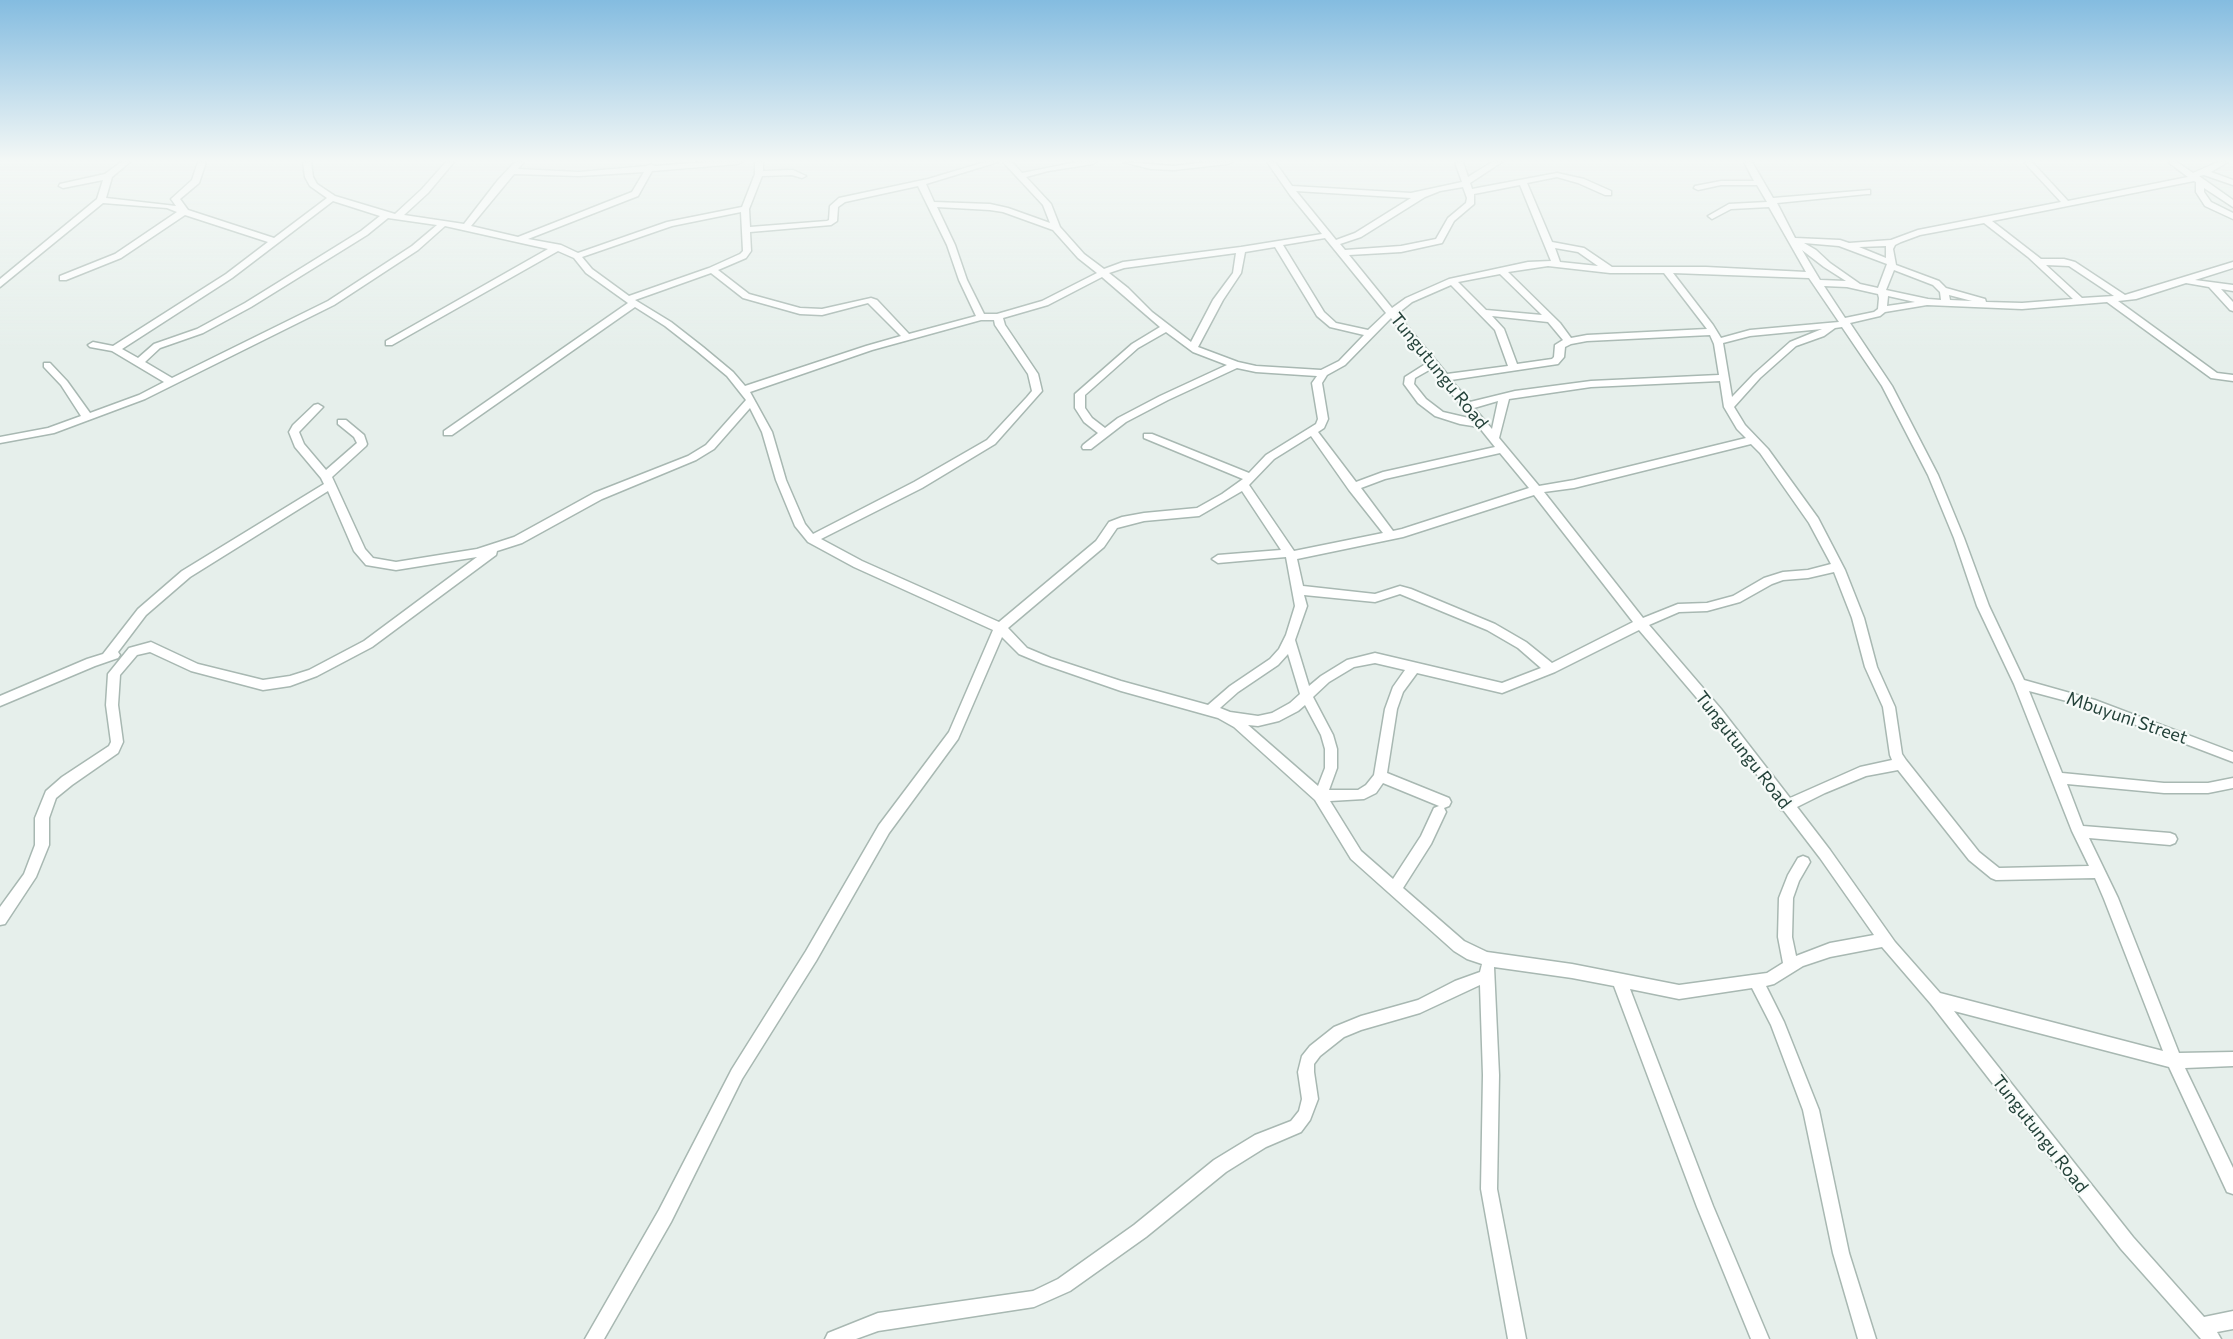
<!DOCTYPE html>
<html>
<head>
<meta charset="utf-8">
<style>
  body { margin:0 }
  canvas { display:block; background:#e6efeb }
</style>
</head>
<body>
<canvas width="2233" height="1339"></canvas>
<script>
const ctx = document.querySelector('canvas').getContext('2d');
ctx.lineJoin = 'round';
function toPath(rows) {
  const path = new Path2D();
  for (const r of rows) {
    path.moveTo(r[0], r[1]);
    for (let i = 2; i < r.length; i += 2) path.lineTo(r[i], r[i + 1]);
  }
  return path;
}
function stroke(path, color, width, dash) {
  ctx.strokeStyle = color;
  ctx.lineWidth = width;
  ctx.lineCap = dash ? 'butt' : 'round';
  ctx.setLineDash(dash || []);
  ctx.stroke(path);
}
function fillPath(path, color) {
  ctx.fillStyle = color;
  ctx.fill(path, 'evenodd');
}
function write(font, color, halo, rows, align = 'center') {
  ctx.font = font + ' Commissioner,sans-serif';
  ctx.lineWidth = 4.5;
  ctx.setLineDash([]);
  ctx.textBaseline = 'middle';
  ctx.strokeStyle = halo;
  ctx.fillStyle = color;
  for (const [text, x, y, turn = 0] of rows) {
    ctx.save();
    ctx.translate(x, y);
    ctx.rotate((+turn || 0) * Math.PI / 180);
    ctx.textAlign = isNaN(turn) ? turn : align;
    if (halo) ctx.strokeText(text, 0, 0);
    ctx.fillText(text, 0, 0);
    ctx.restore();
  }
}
const minor = toPath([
  [121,162,130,162,112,177,106,198,176,206,171,199,192,180,198,162,206,162,199,183,180,199,188,210,274,238,327,198,310,186,305,177,303,162,311,162,313,177,317,184,335,196,395,214,422,189,446,162,454,162,428,193,404,215,464,224,498,180,515,162,524,162,518,169,579,172,647,166,651,164,655,166,706,162,742,162,738,164,652,171,638,196,528,239,561,245,578,253,667,222,742,207,755,174,755,162,763,162,763,171,793,170,806,176,802,178,792,175,762,176,749,209,750,227,827,221,829,220,830,206,839,198,928,179,985,162,998,162,926,184,934,202,990,204,1008,208,1050,223,1043,205,1003,162,1012,162,1022,173,1077,162,1097,162,1093,164,1048,171,1026,177,1051,204,1060,227,1084,254,1104,269,1123,262,1241,247,1322,234,1290,195,1267,162,1275,162,1292,186,1411,193,1462,182,1455,162,1463,162,1468,177,1492,162,1502,162,1470,183,1472,189,1557,173,1584,179,1611,191,1611,195,1605,195,1578,183,1557,177,1527,183,1552,242,1584,248,1612,267,1706,267,1806,272,1769,207,1731,209,1712,219,1708,216,1729,204,1767,202,1757,185,1721,185,1698,190,1694,188,1695,186,1721,181,1754,181,1744,162,1752,162,1773,198,1870,190,1870,194,1867,194,1777,203,1795,238,1840,240,1849,243,1891,240,1918,230,2061,202,2024,162,2032,162,2068,201,2188,177,2168,162,2177,162,2193,173,2218,162,2228,162,2211,172,2233,180,2233,185,2204,175,2199,176,2233,200,2233,207,2204,188,2204,192,2211,202,2233,213,2233,219,2205,206,2196,192,2196,182,2194,181,1992,221,2041,259,2064,259,2075,262,2125,295,2233,262,2233,268,2195,280,2233,285,2233,291,2221,289,2233,302,2233,311,2230,310,2209,287,2186,283,2136,299,2118,301,2217,373,2233,375,2233,381,2211,378,2107,302,2022,309,1927,305,1885,312,1880,316,1850,323,1892,386,1938,475,1964,538,1989,606,2024,680,2095,700,2233,752,2233,762,2089,707,2029,691,2062,773,2164,783,2208,783,2233,778,2233,788,2208,793,2164,793,2067,784,2083,826,2170,833,2175,835,2177,839,2175,843,2170,845,2089,838,2118,898,2179,1053,2233,1052,2233,1066,2185,1068,2233,1168,2233,1194,2227,1192,2169,1067,1954,1011,2133,1237,2204,1317,2233,1311,2233,1329,2217,1332,2221,1339,2201,1339,2121,1249,1931,1004,1882,947,1830,957,1803,966,1774,984,1766,986,1784,1022,1819,1110,1849,1253,1876,1339,1858,1339,1833,1253,1803,1110,1771,1025,1752,988,1679,999,1630,989,1713,1206,1769,1339,1751,1339,1697,1207,1614,986,1572,978,1494,967,1499,1075,1497,1189,1526,1339,1508,1339,1481,1189,1483,1075,1480,985,1420,1013,1361,1030,1344,1037,1320,1056,1314,1064,1314,1072,1318,1099,1310,1120,1301,1132,1266,1147,1226,1172,1146,1237,1070,1291,1034,1307,878,1331,856,1339,825,1339,828,1333,878,1313,1033,1291,1058,1279,1134,1225,1214,1160,1255,1135,1291,1121,1299,1111,1302,1099,1298,1072,1302,1056,1310,1046,1334,1027,1361,1016,1418,1000,1455,981,1480,972,1482,964,1467,959,1454,951,1351,859,1315,800,1234,727,1218,718,1121,691,1043,664,1019,654,1002,637,958,739,889,833,816,961,742,1079,671,1222,604,1339,585,1339,659,1210,732,1069,806,951,879,825,949,732,993,630,854,567,808,542,795,526,776,480,762,432,750,408,714,449,696,460,602,499,522,543,497,551,496,555,372,647,317,676,290,686,263,690,191,671,150,652,137,655,120,675,118,705,123,742,118,753,72,785,56,798,49,818,49,845,36,877,5,924,0,925,0,907,24,874,35,845,35,818,46,791,62,777,109,746,111,742,106,705,108,674,129,648,151,642,198,664,263,680,290,676,309,670,364,641,477,557,396,570,366,565,354,551,328,491,190,577,146,615,118,652,120,655,118,658,95,666,0,706,0,696,87,659,103,654,138,609,182,571,324,484,321,478,295,447,289,432,293,425,314,405,318,404,323,407,299,432,304,444,326,470,357,443,354,437,338,424,338,420,346,420,364,435,367,444,366,446,332,477,365,549,373,558,396,562,477,549,514,537,594,493,688,456,706,445,746,400,727,376,697,351,665,326,635,307,452,435,444,435,444,431,628,303,586,273,574,258,558,251,392,345,386,345,386,341,548,249,445,226,418,250,334,305,145,399,54,433,0,443,0,437,48,428,81,416,61,385,44,367,44,363,50,363,67,381,90,413,139,395,164,382,112,351,90,347,88,345,93,342,113,346,226,274,268,242,185,215,121,258,66,280,60,280,60,276,115,254,177,212,167,208,103,203,0,287,0,279,97,199,103,180,63,188,59,186,60,184,105,174,121,162],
  [644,172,632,192,518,237,471,226,514,174,579,176,644,172],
  [1520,185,1551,261,1528,262,1449,279,1406,298,1392,308,1349,255,1401,252,1442,243,1454,221,1474,204,1474,194,1520,185],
  [918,186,947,245,959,280,976,316,909,334,877,300,871,298,822,309,800,308,749,294,718,270,746,258,751,251,750,232,831,225,837,221,838,207,845,202,918,186],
  [1463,187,1467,198,1466,203,1448,218,1436,239,1401,246,1345,250,1340,244,1361,237,1425,197,1440,191,1463,187],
  [1296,191,1411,198,1355,233,1336,240,1296,191],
  [333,201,380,216,361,231,245,303,197,329,154,344,138,358,122,349,232,278,333,201],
  [937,207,990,210,1003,212,1053,230,1078,258,1097,273,1042,301,997,314,984,314,967,280,955,245,937,207],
  [741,212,743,251,740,254,709,268,629,296,592,269,582,257,672,226,741,212],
  [388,218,437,225,412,246,328,301,172,378,145,362,160,348,203,333,251,307,367,235,388,218],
  [1984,223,2028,257,2073,299,2022,303,1986,302,1985,299,1946,288,1939,281,1896,265,1893,249,1895,245,1901,242,1920,235,1984,223],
  [1325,238,1386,313,1368,330,1336,323,1324,312,1283,245,1325,238],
  [1804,243,1839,246,1887,264,1878,288,1860,284,1830,263,1816,250,1804,243],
  [1886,246,1886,258,1859,247,1886,246],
  [1275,247,1317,316,1330,327,1364,335,1339,361,1321,370,1256,366,1238,362,1198,347,1223,300,1241,273,1245,252,1275,247],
  [1555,248,1578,252,1598,266,1560,262,1555,248],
  [1802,250,1824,267,1846,281,1820,280,1802,250],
  [1236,253,1233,273,1213,300,1191,342,1152,312,1128,288,1109,273,1124,268,1236,253],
  [2046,265,2069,266,2114,296,2082,298,2046,265],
  [1548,266,1610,273,1664,273,1707,329,1587,335,1571,338,1560,323,1508,272,1548,266],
  [1894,270,1933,285,1940,292,1941,300,1928,299,1886,290,1894,270],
  [711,273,743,298,800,314,822,315,868,303,901,336,866,346,745,386,733,372,703,347,671,322,635,300,711,273],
  [1673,273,1809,278,1839,322,1750,330,1721,338,1713,325,1673,273],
  [1500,274,1542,315,1486,310,1458,282,1500,274],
  [1102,277,1160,327,1132,344,1075,394,1075,408,1084,422,1098,433,1083,445,1082,447,1083,449,1091,449,1126,422,1168,400,1237,368,1256,372,1317,376,1312,383,1318,419,1316,424,1266,455,1249,473,1152,434,1144,434,1144,438,1243,479,1222,494,1197,508,1144,513,1122,517,1109,522,1096,541,999,622,862,561,821,539,922,488,995,444,1042,391,1038,374,1005,325,1003,318,1048,305,1102,277],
  [1451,285,1495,330,1508,366,1447,374,1397,314,1412,302,1451,285],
  [1824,286,1847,287,1878,294,1879,298,1878,309,1874,312,1845,318,1824,286],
  [1949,295,1972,301,1950,300,1949,295],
  [1888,296,1915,302,1887,306,1888,296],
  [1492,316,1548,322,1563,340,1555,345,1554,357,1552,359,1517,364,1504,329,1492,316],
  [1391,318,1427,363,1405,377,1404,384,1418,403,1435,416,1460,424,1479,427,1495,447,1383,472,1356,482,1318,432,1324,428,1328,419,1322,383,1327,375,1345,365,1391,318],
  [981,320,994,320,995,325,1028,374,1032,391,1027,397,987,440,914,482,813,534,805,524,786,480,772,432,750,392,872,350,981,320],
  [1842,327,1882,386,1928,475,1954,538,1977,606,2014,684,2072,831,2089,866,1999,868,1979,852,1906,760,1902,754,1895,707,1877,667,1864,618,1845,570,1818,518,1768,449,1745,425,1734,407,1760,378,1796,346,1824,336,1835,328,1842,327],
  [1822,329,1790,342,1754,374,1732,397,1723,343,1750,336,1822,329],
  [1166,332,1193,352,1227,365,1160,396,1118,418,1105,428,1092,418,1085,408,1085,395,1138,348,1166,332],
  [1710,335,1714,344,1719,375,1591,381,1515,391,1470,402,1451,380,1558,364,1564,357,1565,347,1571,344,1587,341,1710,335],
  [1431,369,1440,380,1473,419,1443,412,1426,399,1414,384,1415,378,1431,369],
  [1720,381,1724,407,1737,429,1746,438,1574,480,1539,486,1499,438,1509,399,1591,387,1720,381],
  [1498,401,1492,429,1474,408,1498,401],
  [1311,436,1349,490,1383,533,1294,551,1249,485,1274,459,1311,436],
  [1751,444,1760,453,1809,523,1831,564,1808,570,1783,572,1764,578,1733,596,1707,603,1678,604,1643,618,1544,492,1574,488,1751,444],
  [1500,453,1529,488,1402,529,1393,531,1361,488,1385,479,1500,453],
  [1242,491,1281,550,1218,555,1212,559,1218,563,1286,557,1295,606,1286,635,1279,649,1270,659,1230,686,1208,705,1121,681,1051,658,1027,648,1008,628,1104,547,1117,528,1144,521,1199,516,1242,491],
  [1534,495,1633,622,1552,663,1526,642,1495,624,1411,589,1400,586,1375,594,1303,586,1297,559,1403,537,1534,495],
  [1834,572,1852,618,1865,667,1883,707,1890,755,1892,760,1860,767,1790,798,1721,709,1649,625,1679,612,1707,611,1740,602,1772,584,1783,580,1808,578,1834,572],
  [1400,594,1487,630,1518,648,1541,668,1502,683,1375,653,1347,660,1321,676,1309,686,1295,640,1307,606,1304,595,1375,602,1400,594],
  [1639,630,1713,717,1780,805,1781,810,1784,811,1820,858,1874,935,1830,943,1796,956,1792,937,1793,898,1799,881,1810,862,1808,858,1803,856,1798,858,1788,875,1779,898,1778,937,1783,963,1767,973,1679,985,1572,964,1487,952,1464,941,1403,888,1431,844,1446,812,1444,808,1439,806,1434,808,1421,836,1393,879,1361,851,1330,801,1364,799,1376,793,1383,783,1444,808,1449,806,1451,802,1449,798,1387,773,1397,709,1403,692,1417,673,1502,693,1555,672,1639,630],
  [1288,654,1300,694,1290,703,1272,713,1258,716,1230,712,1220,708,1238,692,1278,665,1288,654],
  [1375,663,1405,670,1393,687,1385,709,1374,775,1366,785,1358,790,1329,790,1337,768,1337,749,1333,735,1313,697,1329,682,1354,667,1375,663],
  [1305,705,1321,735,1325,749,1325,768,1318,786,1248,725,1258,726,1279,721,1298,711,1305,705],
  [1898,770,1969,860,1991,878,1996,880,2095,878,2104,899,2163,1051,1940,993,1895,942,1830,850,1797,807,1825,793,1866,776,1898,770],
  [1123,162,1174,166,1206,162,1232,162,1228,164,1174,170,1151,169,1123,162]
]);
const streetNames = [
  ["Tungutungu Road",1439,371,51],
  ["Mbuyuni Street",2127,718,19],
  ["Tungutungu Road",1743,750,52],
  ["Tungutungu Road",2040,1134,52]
];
stroke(minor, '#a8b8b2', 3);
fillPath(minor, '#fff');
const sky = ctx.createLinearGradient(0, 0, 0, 349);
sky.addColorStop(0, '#84bce0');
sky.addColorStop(0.46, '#f4f8f6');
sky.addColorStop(1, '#f4f8f600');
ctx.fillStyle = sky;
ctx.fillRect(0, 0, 2233, 349);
write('18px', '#24423a', '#f7fbf9', streetNames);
</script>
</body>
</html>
